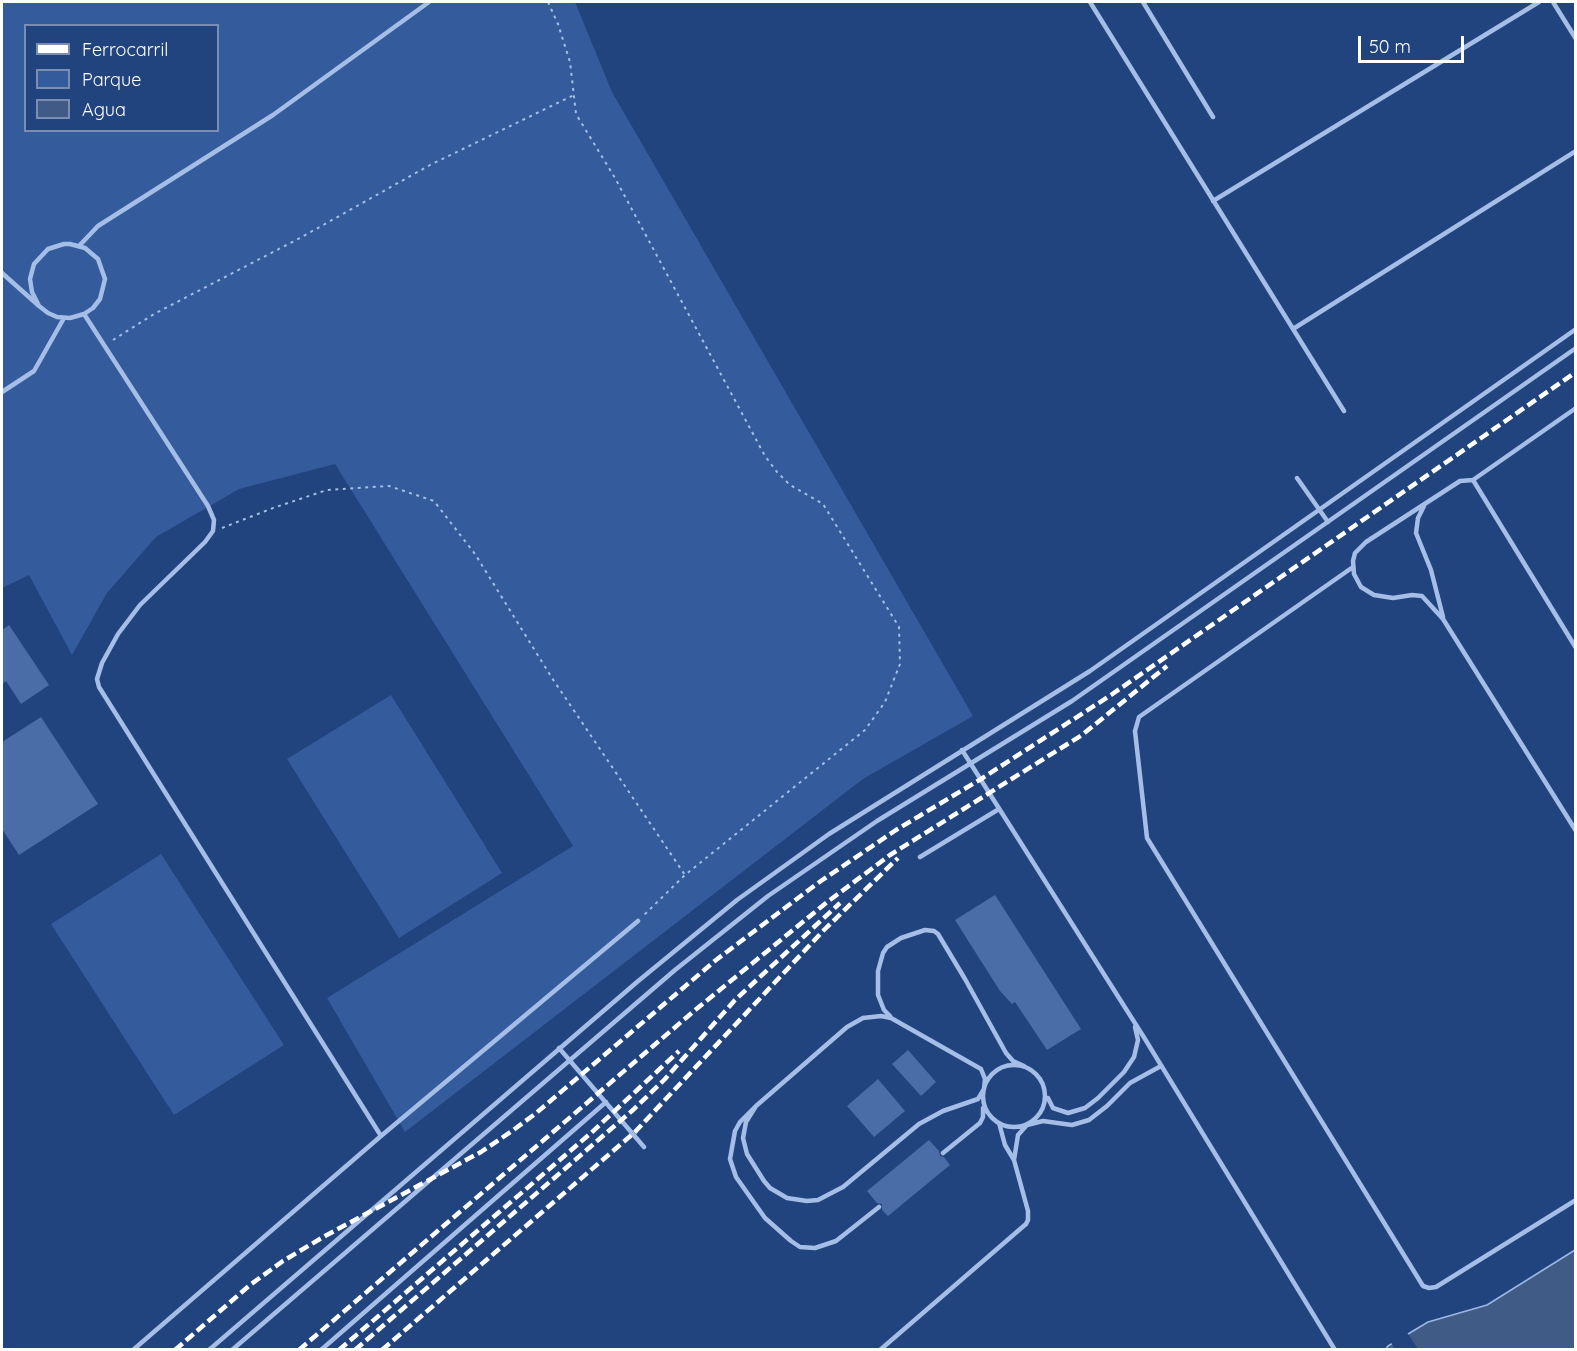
<!DOCTYPE html>
<html>
<head>
<meta charset="utf-8">
<style>
  body { margin:0 }
  #map { position:relative; width:1577px; height:1351px; overflow:hidden; background:#21437e; font-family:Quicksand,sans-serif }
  canvas { display:block }
  .frame { position:absolute; inset:0; border:3px solid #fff; pointer-events:none }
  .legend { position:absolute; left:24px; top:24px; width:195px; height:108px; box-sizing:border-box; background:#21437e; border:2px solid #7a8eb2; margin:0; padding:8px 10px; list-style:none; font-size:18px; color:#fff }
  .legend li { display:flex; align-items:center; gap:12px; height:30px }
  .legend b { width:30px; border:2px solid #7a8eb2 }
  .scale { position:absolute; left:1358px; top:36px; width:106px; height:27px; box-sizing:border-box; border:3px solid #fff; border-top:0; padding-left:8px; font-size:18px; line-height:21px; white-space:nowrap; color:#fff; -webkit-text-stroke:4px #21437e; paint-order:stroke }
</style>
</head>
<body>
<div id="map">
<canvas width="1577" height="1351"></canvas>
<div class="frame"></div>
<ul class="legend">
<li><b style="height:8px;background:#fff"></b>Ferrocarril</li>
<li><b style="height:16px;background:#345b9c"></b>Parque</li>
<li><b style="height:16px;background:#415b87"></b>Agua</li>
</ul>
<div class="scale">50 m</div>
</div>
<script>
const ctx = document.querySelector('canvas').getContext('2d');
ctx.lineJoin = 'round';
function fillPath(path, color) {
  ctx.fillStyle = color;
  ctx.fill(path, 'evenodd');
}
function toPath(rows) {
  const path = new Path2D();
  for (const r of rows) {
    if (r.length === 3) {
      path.moveTo(r[0] + r[2], r[1]);
      path.arc(r[0], r[1], r[2], 0, 2 * Math.PI);
      continue;
    }
    path.moveTo(r[0], r[1]);
    for (let i = 2; i < r.length; i += 2) path.lineTo(r[i], r[i + 1]);
  }
  return path;
}
function stroke(path, color, width, dash) {
  ctx.strokeStyle = color;
  ctx.lineWidth = width;
  ctx.lineCap = dash ? 'butt' : 'round';
  ctx.setLineDash(dash || []);
  ctx.stroke(path);
}
const green = toPath([
  [2,2,575,2,612,92,973,716,863,779,405,1132,327,998,573,846,335,464,239,489,156,537,107,593,72,655,29,575,2,588],
  [26,26,218,26,218,130,26,130],
  [391,695,502,873,399,938,287,759],
  [161,854,284,1045,174,1115,51,924]
]);
const water = toPath([
  [1575,1250,1575,1349,1385,1350,1388,1346,1428,1322,1487,1305,1575,1250]
]);
const pier = toPath([
  [1406,1331,1418,1349,1395,1349,1390,1341]
]);
const building = toPath([
  [9,625,49,685,21,704,6,681,2,684,2,630],
  [41,717,98,804,19,855,2,829,2,742],
  [995,895,1081,1029,1047,1050,1015,1002,1012,1004,1000,991,955,920],
  [908,1050,936,1082,921,1096,892,1064],
  [878,1079,905,1111,874,1137,847,1106],
  [929,1140,939,1151,940,1156,944,1157,950,1165,888,1216,882,1210,882,1204,877,1203,867,1191]
]);
const path = toPath([
  [548,2,558,24,570,62,576,114,615,178,765,456,777,472,790,485,823,504,899,627,900,664,885,702,865,730,685,875,644,915],
  [113,340,154,314,300,238,430,165,574,95],
  [222,528,273,508,327,490,389,486,434,501,475,554,552,678,685,875]
]);
const service = toPath([
  [1090,2,1344,411],
  [1143,2,1213,117],
  [1553,2,1576,39],
  [1213,201,1539,2],
  [79,246,98,226,273,115,429,2],
  [2,273,39,306,48,313,57,317,70,318,84,314,93,308,100,299,105,279,98,259,85,248,70,244,64,244,48,249,34,264,30,279,32,292,39,306],
  [84,314,208,506,214,520,213,531,205,542,140,605,118,634,102,663,97,679,99,687,381,1136],
  [1293,329,1576,151],
  [2,392,34,371,64,318],
  [1576,408,1473,480,1576,648],
  [1297,478,1328,522],
  [1473,480,1460,481,1366,542,1355,553,1353,561,1354,574,1361,587,1374,595,1393,598,1412,595,1422,596,1443,619,1576,831],
  [1424,506,1418,518,1416,533,1431,570,1443,617],
  [1353,567,1139,717,1135,731,1147,838,1423,1286,1429,1288,1436,1287,1576,1200],
  [962,750,1145,1039,1335,1350],
  [920,857,999,809],
  [890,1016,884,1010,878,995,878,971,883,953,887,947,901,938,925,930,934,931,938,934,965,979,1006,1053,1013,1061,1024,1066],
  [559,1048,644,1147],
  [1014,1096,31],
  [1048,1098,1053,1108,1068,1113,1085,1108,1098,1098,1124,1072,1134,1057,1138,1040,1135,1027],
  [756,1106,746,1122,743,1138,747,1154,764,1181,770,1188,787,1198,807,1201,818,1200,843,1187,919,1124,943,1111,978,1099,984,1089,985,1079,981,1069,891,1018,881,1016,863,1018,847,1027,756,1106,740,1122,735,1131,730,1159,736,1177,765,1218,791,1241,800,1247,815,1248,836,1241,879,1207],
  [999,1123,1005,1145,1014,1160,1018,1135,1027,1125,1043,1121,1072,1125,1089,1120,1107,1106,1130,1083,1161,1066],
  [943,1153,980,1123,983,1117,983,1108],
  [133,1350,381,1136,638,921],
  [209,1350,637,982,737,900,829,834,1090,671,1576,329],
  [232,1350,675,970,768,896,877,821,1072,701,1576,348],
  [321,1350,606,1102],
  [880,1350,1026,1224,1028,1220,1028,1211,1014,1160]
]);
const rail = toPath([
  [175,1350,250,1285,283,1261,325,1236,481,1152,512,1131,535,1114,716,960,818,883,896,830,981,779,1111,695,1576,372],
  [299,1350,694,1011,826,903,890,855,1082,735,1167,666],
  [339,1350,591,1133,679,1051],
  [355,1350,633,1110,665,1079,735,1000,840,903],
  [382,1350,635,1132,823,931,898,858]
]);
fillPath(green, '#345b9c');
fillPath(water, '#415b87');
stroke(water, '#99b8e8', 1.5);
fillPath(pier, '#21437e');
fillPath(building, '#4a6ca7');
stroke(path, '#a5bee7', 2, [3, 4.5]);
stroke(service, '#a5bee7', 4.5);
stroke(rail, '#fff', 4.5, [10, 4.5]);
</script>
</body>
</html>
